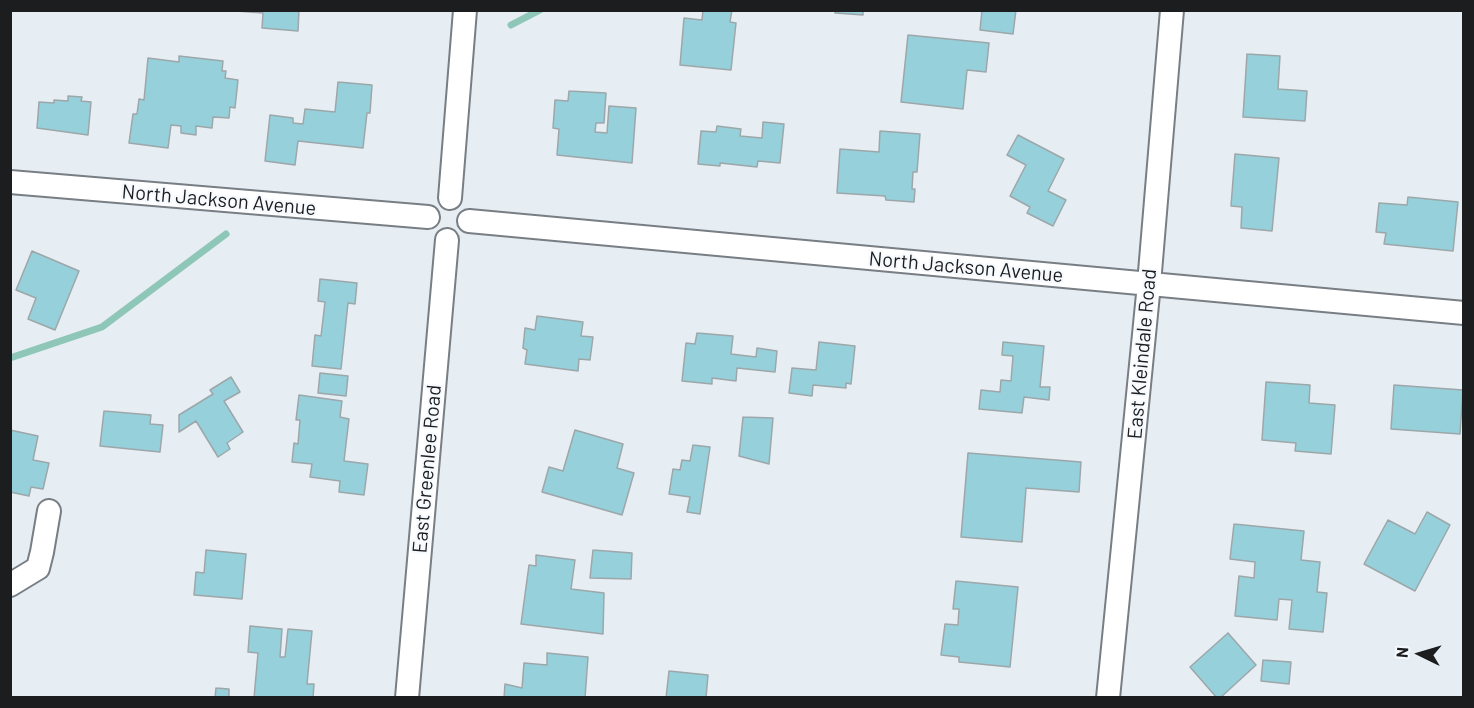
<!DOCTYPE html>
<html>
<head>
<meta charset="utf-8">
<style>
  body { margin:0 }
  #map { position:relative; width:1474px; height:708px; overflow:hidden; background:#e6eef4; font-family:Barlow,sans-serif }
  canvas { display:block }
  .frame { position:absolute; inset:0; border:12px solid #1b1d1f; pointer-events:none }
  .north { position:absolute; left:1390px; top:624px; width:60px; height:60px; -webkit-text-stroke:4px #f6fafe; paint-order:stroke; rotate:275deg; font-size:16px; font-weight:700; line-height:24px; text-align:center; color:#1b1d1f }
  .north::after { content:''; display:block; margin:auto; width:21px; height:27px; background:#1b1d1f; clip-path:polygon(50% 0,100% 100%,50% 72%,0 100%) }
</style>
</head>
<body>
<div id="map">
<canvas width="1474" height="708"></canvas>
<div class="frame"></div>
<div class="north">N</div>
</div>
<script>
const ctx = document.querySelector('canvas').getContext('2d');
ctx.lineJoin = 'round';
function toPath(rows) {
  const path = new Path2D();
  for (const r of rows) {
    path.moveTo(r[0], r[1]);
    for (let i = 2; i < r.length; i += 2) path.lineTo(r[i], r[i + 1]);
  }
  return path;
}
function stroke(path, color, width, dash) {
  ctx.strokeStyle = color;
  ctx.lineWidth = width;
  ctx.lineCap = dash ? 'butt' : 'round';
  ctx.setLineDash(dash || []);
  ctx.stroke(path);
}
function fillPath(path, color) {
  ctx.fillStyle = color;
  ctx.fill(path, 'evenodd');
}
function write(font, color, halo, rows, align = 'center') {
  ctx.font = font + ' Barlow,sans-serif';
  ctx.lineWidth = 4.5;
  ctx.setLineDash([]);
  ctx.textBaseline = 'middle';
  ctx.strokeStyle = halo;
  ctx.fillStyle = color;
  for (const [text, x, y, turn = 0] of rows) {
    ctx.save();
    ctx.translate(x, y);
    ctx.rotate((+turn || 0) * Math.PI / 180);
    ctx.textAlign = isNaN(turn) ? turn : align;
    if (halo) ctx.strokeText(text, 0, 0);
    ctx.fillText(text, 0, 0);
    ctx.restore();
  }
}
const stream = toPath([
  [511,25,540,10],
  [10,358,102,327,226,234]
]);
const building = toPath([
  [299,10,298,31,262,28,263,13,236,11,299,10],
  [703,10,732,10,730,22,736,23,731,70,680,65,684,18,702,20,703,10],
  [835,10,863,10,863,15,835,13,835,10],
  [982,10,1016,10,1013,34,980,30,982,10],
  [908,35,989,43,986,72,967,70,963,109,901,102,908,35],
  [1247,54,1280,56,1278,89,1307,91,1305,121,1243,117,1247,54],
  [179,56,223,61,222,71,226,71,225,78,238,80,235,108,230,107,229,118,213,117,212,128,196,126,196,135,181,133,181,126,171,125,168,148,129,143,133,114,137,114,139,99,144,100,148,58,179,62,179,56],
  [338,82,372,85,370,113,367,113,363,148,298,141,295,165,265,161,270,115,293,118,293,123,303,124,305,109,335,112,338,82],
  [569,91,606,93,604,123,596,123,595,132,607,133,609,106,636,108,632,163,557,155,559,129,553,128,555,100,568,101,569,91],
  [68,96,82,97,81,101,91,102,88,135,37,128,39,102,54,103,54,100,68,101,68,96],
  [763,122,784,124,780,163,758,161,757,167,720,163,720,166,698,164,701,131,716,132,717,126,741,129,740,136,762,138,763,122],
  [880,131,920,134,917,172,913,172,912,189,915,189,914,202,886,200,885,196,837,193,840,149,879,152,880,131],
  [1018,135,1064,159,1048,191,1066,200,1053,226,1027,213,1030,207,1010,196,1026,165,1007,155,1018,135],
  [1235,154,1279,158,1272,231,1241,228,1242,207,1231,206,1235,154],
  [1408,197,1458,202,1453,251,1384,244,1386,233,1376,232,1379,203,1407,205,1408,197],
  [32,251,79,271,55,330,28,319,36,298,16,290,32,251],
  [320,279,357,283,355,304,348,303,341,369,312,366,315,335,321,336,325,302,318,301,320,279],
  [537,316,583,322,581,336,593,337,590,360,579,359,578,371,525,364,527,350,523,348,525,328,535,330,537,316],
  [697,333,733,336,731,354,756,357,757,348,777,351,775,372,737,368,736,381,712,378,712,384,682,381,686,343,695,344,697,333],
  [819,342,855,346,851,384,846,383,846,388,813,385,812,396,789,393,792,368,816,370,819,342],
  [1003,342,1044,346,1040,387,1050,387,1049,400,1024,397,1022,413,979,409,981,390,1000,392,1001,380,1011,381,1013,356,1002,355,1003,342],
  [320,373,348,376,346,396,318,393,320,373],
  [231,377,240,392,224,401,243,432,227,443,230,449,218,457,196,421,179,432,179,415,213,394,210,390,231,377],
  [1266,382,1310,385,1309,403,1335,405,1331,454,1295,451,1296,443,1262,440,1266,382],
  [1394,385,1463,390,1460,434,1391,429,1394,385],
  [299,395,342,401,340,417,349,419,344,461,368,464,364,495,339,492,340,481,310,477,312,464,292,462,294,443,298,444,300,420,296,420,299,395],
  [104,411,151,415,150,424,163,425,160,452,100,446,104,411],
  [743,417,773,418,769,464,739,456,743,417],
  [10,430,38,436,33,460,49,463,43,489,31,487,29,496,10,492,10,430],
  [575,430,623,444,617,468,634,473,622,515,542,492,549,467,563,471,575,430],
  [693,445,710,447,700,514,687,512,690,497,669,494,673,469,680,470,682,460,690,461,693,445],
  [968,453,1081,462,1079,492,1026,488,1022,542,961,537,968,453],
  [1427,512,1450,525,1415,591,1364,564,1388,520,1415,534,1427,512],
  [1234,524,1304,531,1301,560,1320,562,1317,592,1327,593,1323,632,1289,629,1292,600,1279,599,1277,620,1235,616,1239,576,1254,578,1255,562,1230,559,1234,524],
  [206,550,246,554,242,599,194,595,196,572,204,573,206,550],
  [593,550,632,553,631,579,590,578,593,550],
  [536,555,575,560,571,589,604,593,603,634,521,624,529,565,536,566,536,555],
  [956,581,1018,587,1010,667,959,662,959,657,941,655,945,624,958,625,959,609,953,609,956,581],
  [250,626,282,629,280,657,285,657,288,629,312,631,307,684,314,684,313,698,254,698,258,653,248,652,250,626],
  [1228,633,1256,665,1220,698,1217,698,1190,667,1228,633],
  [547,653,588,657,585,698,504,698,505,684,522,688,524,663,547,665,547,653],
  [1263,660,1291,662,1289,684,1261,681,1263,660],
  [669,671,708,675,706,698,666,698,669,671],
  [216,688,229,689,229,698,215,698,216,688]
]);
const minor = toPath([
  [10,182,428,217],
  [450,198,465,10],
  [469,221,1464,313],
  [10,585,38,568,42,552,49,511],
  [407,698,447,240],
  [1108,698,1149,284,1172,10]
]);
const streetNames = [
  ["North Jackson Avenue",219,200,5],
  ["North Jackson Avenue",966,267,5],
  ["East Kleindale Road",1142,354,-85],
  ["East Greenlee Road",427,469,-85]
];
stroke(stream, '#8ec6b7', 7);
fillPath(building, '#95d0db');
stroke(building, '#9da7a9', 1.5);
stroke(minor, '#787e84', 26);
stroke(minor, '#fff', 22);
write('20px', '#1b1d1f', '#f6fafe', streetNames);
</script>
</body>
</html>
